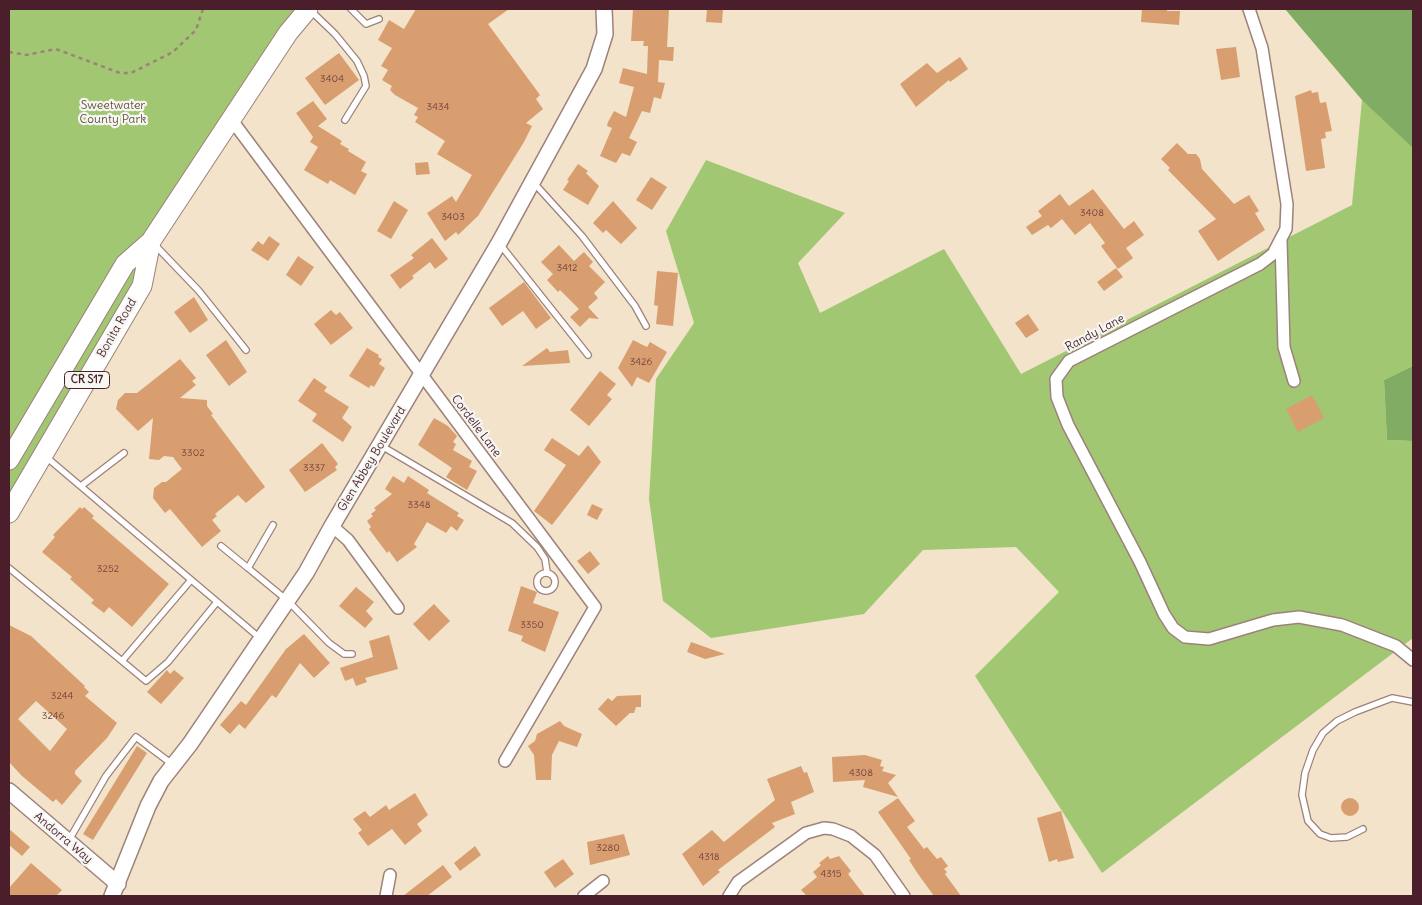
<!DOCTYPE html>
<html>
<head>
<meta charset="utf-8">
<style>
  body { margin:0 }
  #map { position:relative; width:1422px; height:905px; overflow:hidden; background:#f2e3ca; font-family:Delius,sans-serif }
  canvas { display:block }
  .frame { position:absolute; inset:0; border:10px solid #4a1f2b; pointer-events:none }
</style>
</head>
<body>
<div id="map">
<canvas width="1422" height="905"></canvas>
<div class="frame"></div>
</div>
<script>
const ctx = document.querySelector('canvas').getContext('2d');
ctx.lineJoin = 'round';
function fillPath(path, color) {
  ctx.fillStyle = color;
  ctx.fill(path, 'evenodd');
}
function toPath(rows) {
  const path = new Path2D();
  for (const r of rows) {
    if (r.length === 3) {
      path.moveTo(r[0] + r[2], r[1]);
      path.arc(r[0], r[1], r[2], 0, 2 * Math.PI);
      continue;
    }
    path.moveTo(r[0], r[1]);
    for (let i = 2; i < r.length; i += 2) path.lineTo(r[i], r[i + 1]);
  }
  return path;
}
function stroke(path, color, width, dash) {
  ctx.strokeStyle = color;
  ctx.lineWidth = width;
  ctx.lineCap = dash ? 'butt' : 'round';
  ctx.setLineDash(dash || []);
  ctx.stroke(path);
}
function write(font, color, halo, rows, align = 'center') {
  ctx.font = font + ' Delius,sans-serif';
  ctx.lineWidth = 4.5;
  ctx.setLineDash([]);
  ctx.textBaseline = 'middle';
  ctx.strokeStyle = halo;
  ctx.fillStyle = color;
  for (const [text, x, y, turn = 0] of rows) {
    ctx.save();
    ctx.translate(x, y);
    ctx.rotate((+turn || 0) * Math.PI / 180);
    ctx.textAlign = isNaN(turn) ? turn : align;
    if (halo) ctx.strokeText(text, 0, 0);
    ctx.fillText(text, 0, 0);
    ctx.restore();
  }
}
const green = toPath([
  [9,9,308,9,146,260,9,497],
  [1362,100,1413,143,1413,366,1384,380,1387,440,1413,441,1413,638,1102,873,975,676,1059,592,1016,547,923,550,864,614,711,638,663,601,649,499,656,379,694,323,666,231,706,160,845,213,798,263,820,313,944,249,1021,374,1352,205]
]);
const forest = toPath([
  [1285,9,1413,9,1413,148,1362,100],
  [1413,366,1413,441,1387,440,1384,380]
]);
const building = toPath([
  [416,9,509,9,488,24,540,95,536,99,543,109,526,123,532,126,524,142,478,216,458,235,456,232,445,241,427,213,452,196,456,202,472,175,437,154,445,141,415,122,418,117,414,115,418,108,395,95,390,90,392,86,382,80,388,70,381,66,392,48,378,40,389,20,404,29],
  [633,9,669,9,667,47,674,47,673,61,659,60,658,82,665,83,661,99,654,97,650,113,642,111,629,138,637,142,630,156,622,153,616,163,600,156,612,128,607,126,608,122,614,111,626,117,634,87,619,83,623,68,647,74,648,46,643,46,644,41,631,41],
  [707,9,723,9,722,23,706,22],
  [1142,9,1167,9,1167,11,1180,11,1179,25,1141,22],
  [1236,47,1240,77,1221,80,1216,49],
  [339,53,359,80,325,105,305,78],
  [960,57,968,69,950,82,949,80,916,107,900,84,927,63,937,73],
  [1311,90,1312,93,1318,92,1320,103,1326,102,1332,131,1325,132,1326,138,1321,139,1325,168,1306,171,1295,96],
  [313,101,327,119,318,126,342,141,340,144,349,149,348,151,366,162,361,171,367,174,355,195,330,180,328,184,304,170,318,147,310,142,313,137,296,113],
  [1177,143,1188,154,1196,154,1200,159,1202,169,1234,204,1249,195,1259,211,1255,213,1265,230,1218,261,1198,231,1216,219,1168,170,1170,168,1161,159],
  [428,162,430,174,416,175,415,163],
  [578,164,588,171,586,173,599,186,588,205,563,190,569,181,567,180],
  [651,177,667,187,652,210,636,200],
  [1093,189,1124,229,1134,221,1144,235,1126,248,1133,258,1118,269,1101,246,1105,243,1090,223,1075,235,1062,219,1051,228,1048,225,1032,235,1026,227,1042,216,1038,211,1060,194,1069,206],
  [394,201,408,210,391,239,377,231],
  [613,201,637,228,621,244,606,230,603,233,593,223],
  [269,236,280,244,268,261,251,250,258,241,263,245],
  [432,238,448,259,435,269,430,262,412,276,414,278,400,289,390,275,414,258,411,255],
  [559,245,574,261,584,252,593,262,589,266,605,282,594,293,598,298,588,307,599,319,589,318,580,327,570,317,579,309,560,290,558,292,547,280,553,274,541,262],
  [298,256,314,267,301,286,286,275],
  [1116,268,1123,277,1104,291,1097,282],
  [657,271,678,273,673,326,656,324,658,306,654,305],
  [524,282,551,318,536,329,523,311,502,326,489,308],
  [194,297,208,320,190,333,174,312],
  [331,310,336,315,340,312,353,328,331,345,314,324],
  [1028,314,1039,330,1026,338,1015,323],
  [226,340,247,372,229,386,206,355],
  [633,340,647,347,650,342,667,352,649,383,637,377,632,387,618,368],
  [367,348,379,355,378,357,382,359,379,364,385,368,374,387,371,385,369,388,349,376],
  [547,348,550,352,568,350,570,363,522,366],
  [180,359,196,378,192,381,196,385,180,398,207,400,207,406,213,414,211,415,265,487,246,503,238,495,215,514,217,516,212,520,221,531,202,547,170,509,165,513,153,498,154,488,162,482,166,482,182,469,173,457,164,456,159,460,149,459,153,418,138,431,116,409,118,400,125,393,137,393],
  [600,371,616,384,607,395,612,399,589,426,570,410],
  [314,378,327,387,324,391,349,407,342,418,352,427,343,442,312,421,317,414,298,401],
  [1312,395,1324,418,1298,432,1286,409],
  [434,418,448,426,457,436,453,442,456,444,453,450,472,461,469,467,477,471,467,490,446,477,452,468,418,445],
  [552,438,579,456,588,445,601,462,552,525,534,511,566,465,544,450],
  [322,443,338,464,335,467,337,470,305,492,289,470],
  [393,476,404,483,408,476,429,490,427,493,459,513,457,516,464,520,457,531,451,526,446,533,427,522,414,544,417,547,397,562,389,551,387,553,369,529,371,527,367,521,373,516,371,514,376,510,374,508,392,494,385,489],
  [592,504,603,509,597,520,587,515],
  [80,507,82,509,84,507,94,516,92,518,169,584,132,627,109,607,104,613,91,603,94,600,70,579,72,577,42,552,55,537,53,535],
  [590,551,600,564,588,574,577,561],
  [521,586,537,592,533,603,559,612,545,652,521,641,523,636,508,631],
  [356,587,374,602,366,611,373,619,365,628,339,606],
  [434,604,450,621,429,641,413,624],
  [9,625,31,636,85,686,84,687,89,692,85,696,117,723,107,738,75,771,75,774,82,781,62,805,56,799,53,802,22,776,9,762],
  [36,701,67,729,50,751,18,719],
  [304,634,330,663,314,678,300,663,276,698,272,695,245,729,239,724,230,734,220,725,241,701,246,705,286,649],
  [389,635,398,669,365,678,367,682,356,686,353,678,345,681,340,668,373,657,369,641],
  [691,642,725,654,705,659,687,652],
  [167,670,170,674,174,670,184,678,161,704,147,692],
  [641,695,641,707,636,707,634,713,630,713,616,726,598,709,608,698,612,701,617,696],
  [560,721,564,726,582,734,577,747,559,741,552,755,551,780,536,780,534,755,528,746,535,741,537,734],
  [137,746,147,753,93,840,83,834],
  [865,755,882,760,880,766,884,767,882,771,896,775,888,783,898,797,863,787,865,780,833,782,832,757],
  [801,766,804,773,807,772,814,792,791,802,795,814,772,823,775,827,718,870,720,872,703,886,682,854,712,830,724,842,775,800,767,779],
  [415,793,428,815,417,824,422,831,405,845,392,829,368,846,358,833,362,830,353,819,365,811,370,817,386,805,389,810],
  [898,798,915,821,907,827,924,849,927,847,937,859,941,857,948,866,944,869,947,872,945,874,961,896,934,896,918,874,909,860,911,859,878,812],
  [1350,807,9],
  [1061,811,1074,858,1058,862,1057,859,1049,862,1037,818],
  [9,829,30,847,22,856,9,845],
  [624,834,630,855,590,865,587,842],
  [475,846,481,855,460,871,454,863],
  [828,856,830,859,839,856,851,871,848,874,865,896,807,896,801,890,817,877,813,872,821,865,819,863],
  [563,859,574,874,555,888,544,872],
  [31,863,62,890,56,896,9,896,9,888],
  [443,865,452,877,427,896,403,896]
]);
const path = toPath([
  [9,52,26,55,56,49,120,73,131,73,173,52,196,30,203,9]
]);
const service = toPath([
  [351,9,366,24,379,19],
  [310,10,335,34,357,61,364,76,366,86,345,120],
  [534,183,582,236,635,306,646,326],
  [499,243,588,355],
  [154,244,199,291,246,350],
  [380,445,512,523,537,547,545,559,547,572],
  [45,456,261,639],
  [81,486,124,453],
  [273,525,248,568,288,601,329,643,344,654,352,654],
  [221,546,248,568],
  [9,568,122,661,191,580],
  [546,582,9],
  [122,661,146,681,168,662,217,602],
  [1363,829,1347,837,1331,838,1320,834,1308,821,1302,795,1305,773,1313,750,1323,733,1337,721,1355,712,1392,698,1413,702],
  [69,840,106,776,136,737,172,764]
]);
const minor = toPath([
  [1249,9,1262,48,1287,204,1286,229,1273,254,1260,264,1069,361,1056,379,1057,397,1068,425,1140,562,1164,614,1173,628,1185,637,1209,639,1273,620,1299,617,1342,625,1396,646,1413,660],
  [231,119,595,607,505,761],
  [1281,241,1284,347,1294,381],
  [332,526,348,540,398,608],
  [386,896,390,875],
  [584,896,603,881],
  [729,896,738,882,795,841,806,833,824,828,833,829,851,836,875,855,904,896]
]);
const tertiary = toPath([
  [9,791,118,884],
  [112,896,148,806,161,781,190,744,306,573,332,526,499,243,594,69,605,34,604,9]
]);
const primary = toPath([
  [9,460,125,264,151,241,288,33,308,9],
  [9,513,142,286,151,241]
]);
const numberNames = [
  ["3404",332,79],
  ["3434",438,107],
  ["3408",1092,213],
  ["3403",453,217],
  ["3412",567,268],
  ["3426",641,362],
  ["3302",193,453],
  ["3337",314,468],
  ["3348",419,505],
  ["3252",108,569],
  ["3350",532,625],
  ["3244",62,696],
  ["3246",53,716],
  ["4308",861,773],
  ["3280",608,848],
  ["4318",709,857],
  ["4315",831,874]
];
const shields = [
  [87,380,45]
];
const shieldNames = [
  ["CR S17",87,380]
];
const parkNames = [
  ["Sweetwater",113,106],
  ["County Park",113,120]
];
const streetNames = [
  ["Bonita Road",117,328,-60],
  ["Randy Lane",1095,333,-28],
  ["Cordelle Lane",476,426,53],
  ["Glen Abbey Boulevard",372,459,-59],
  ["Andorra Way",63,838,40]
];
fillPath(green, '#a1c772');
fillPath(forest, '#80ac64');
fillPath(building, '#d99e6f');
stroke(service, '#9e817a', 8);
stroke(minor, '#9e817a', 14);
stroke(tertiary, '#9e817a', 18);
stroke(primary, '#9e817a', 21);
stroke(path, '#9e817a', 2.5, [4, 4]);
stroke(service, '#fff', 5.5);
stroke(minor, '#fff', 11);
stroke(tertiary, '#fff', 15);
stroke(primary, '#fff', 19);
write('10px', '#6e3f3c', null, numberNames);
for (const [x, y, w] of shields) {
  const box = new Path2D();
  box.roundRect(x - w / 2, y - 8.5, w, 17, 4);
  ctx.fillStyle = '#f6f6f2';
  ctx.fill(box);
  stroke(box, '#4a1f2b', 1);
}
write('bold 11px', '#4a1f2b', null, shieldNames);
write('12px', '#645140', '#f6f6f2', parkNames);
write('12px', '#4a1f2b', '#f6f6f2', streetNames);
</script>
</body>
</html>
